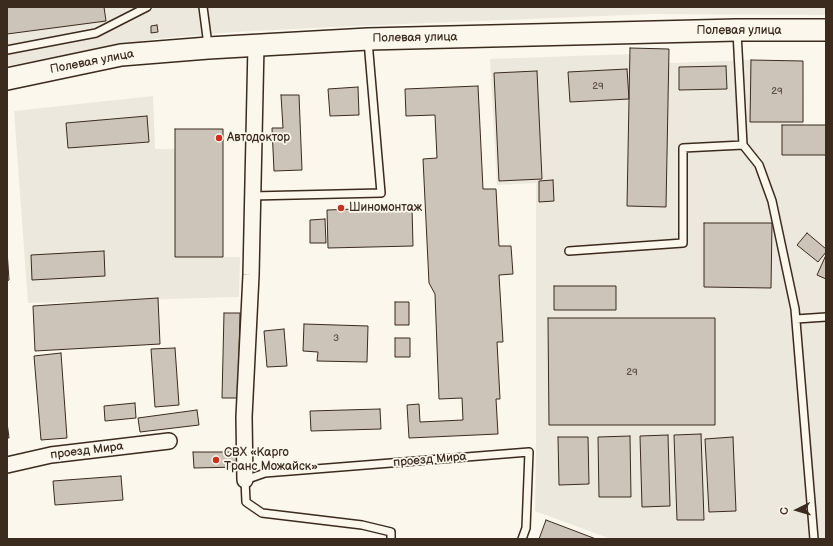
<!DOCTYPE html>
<html>
<head>
<meta charset="utf-8">
<style>
  body { margin:0 }
  #map { position:relative; width:833px; height:546px; overflow:hidden; background:#fbf7ec; font-family:"Balsamiq Sans",sans-serif }
  canvas { display:block }
  .frame { position:absolute; inset:0; border:8px solid #3b2a1e; pointer-events:none }
  .north { position:absolute; left:777px; top:490px; width:40px; height:40px; -webkit-text-stroke:3px #fbf7ec; paint-order:stroke; rotate:265deg; font-size:11px; font-weight:700; line-height:16px; text-align:center; color:#3b2a1e }
  .north::after { content:''; display:block; margin:auto; width:14px; height:18px; background:#3b2a1e; clip-path:polygon(50% 0,100% 100%,50% 72%,0 100%) }
</style>
</head>
<body>
<div id="map">
<canvas width="833" height="546"></canvas>
<div class="frame"></div>
<div class="north">С</div>
</div>
<script>
const ctx = document.querySelector('canvas').getContext('2d');
ctx.lineJoin = 'round';
function fillPath(path, color) {
  ctx.fillStyle = color;
  ctx.fill(path, 'evenodd');
}
function toPath(rows) {
  const path = new Path2D();
  for (const r of rows) {
    path.moveTo(r[0], r[1]);
    for (let i = 2; i < r.length; i += 2) path.lineTo(r[i], r[i + 1]);
  }
  return path;
}
function stroke(path, color, width, dash) {
  ctx.strokeStyle = color;
  ctx.lineWidth = width;
  ctx.lineCap = dash ? 'butt' : 'round';
  ctx.setLineDash(dash || []);
  ctx.stroke(path);
}
function write(font, color, halo, rows, align = 'center') {
  ctx.font = font + ' "Balsamiq Sans",sans-serif';
  ctx.lineWidth = 3.5;
  ctx.setLineDash([]);
  ctx.textBaseline = 'middle';
  ctx.strokeStyle = halo;
  ctx.fillStyle = color;
  for (const [text, x, y, turn = 0] of rows) {
    ctx.save();
    ctx.translate(x, y);
    ctx.rotate((+turn || 0) * Math.PI / 180);
    ctx.textAlign = isNaN(turn) ? turn : align;
    if (halo) ctx.strokeText(text, 0, 0);
    ctx.fillText(text, 0, 0);
    ctx.restore();
  }
}
const built = toPath([
  [7,7,826,7,826,15,652,14,333,27,235,32,155,39,7,66],
  [630,48,669,49,669,63,751,60,803,61,804,125,826,125,826,539,611,539,535,511,536,444,536,183,497,185,490,59,630,54],
  [153,96,155,149,175,149,175,257,240,257,239,297,28,303,14,111]
]);
const building = toPath([
  [7,7,104,7,106,21,7,34,7,7],
  [157,25,158,32,151,33,151,26,157,25],
  [630,48,669,49,666,207,627,206,630,48],
  [751,60,803,61,803,122,750,122,751,60],
  [726,66,727,89,679,90,679,67,726,66],
  [627,69,629,99,570,102,568,72,627,69],
  [537,71,542,179,499,181,494,73,537,71],
  [478,86,483,189,496,189,499,246,511,246,513,274,499,275,503,342,497,342,500,399,496,399,498,434,409,438,407,405,419,404,420,422,463,420,462,398,439,399,435,294,429,283,423,159,437,158,435,115,406,116,405,89,478,86],
  [358,87,359,115,330,116,328,89,358,87],
  [281,95,299,95,302,170,274,171,272,128,283,128,281,95],
  [147,116,149,142,68,148,66,123,147,116],
  [782,125,826,125,826,155,782,155,782,125],
  [175,129,223,129,223,257,175,257,175,129],
  [553,180,554,201,539,202,539,181,553,180],
  [412,207,413,246,328,248,327,210,412,207],
  [325,219,326,243,310,243,310,220,325,219],
  [704,223,772,223,771,288,704,287,704,223],
  [807,233,826,249,826,252,818,262,797,245,807,233],
  [7,250,9,280,7,281,7,250],
  [104,251,105,276,32,280,31,255,104,251],
  [826,255,826,279,817,275,826,255],
  [554,286,616,286,616,310,554,310,554,286],
  [158,298,160,344,35,351,33,306,158,298],
  [395,302,409,302,409,325,395,325,395,302],
  [224,313,240,313,238,398,222,398,224,313],
  [548,318,715,318,715,425,549,425,548,318],
  [304,324,368,326,367,362,317,361,318,352,303,351,304,324],
  [284,329,287,366,267,367,264,331,284,329],
  [395,338,410,338,410,357,395,357,395,338],
  [175,348,179,405,155,407,151,349,175,348],
  [61,353,67,438,41,440,34,356,61,353],
  [135,403,136,418,105,421,104,406,135,403],
  [380,409,381,429,311,431,310,411,380,409],
  [197,410,199,425,140,432,138,418,197,410],
  [7,422,9,438,7,438,7,422],
  [701,434,704,520,677,520,674,435,701,434],
  [668,435,670,506,642,507,640,436,668,435],
  [630,436,631,497,599,497,598,437,630,436],
  [558,437,588,437,589,484,559,485,558,437],
  [733,437,736,511,709,512,705,439,733,437],
  [193,452,239,452,239,467,194,468,193,452],
  [121,476,123,500,55,505,53,481,121,476],
  [546,520,596,539,539,539,546,520]
]);
const lane = toPath([
  [203,7,208,45],
  [737,32,743,145,759,165,772,201,795,309,814,539],
  [7,50,96,33,147,7],
  [252,196,381,193,368,41],
  [569,251,683,243,683,148,743,145],
  [796,319,826,317],
  [391,539,391,532,362,525,262,513,246,502,245,480,265,473,529,452,526,528,522,539]
]);
const street = toPath([
  [7,465,51,455,169,441],
  [245,480,244,417,251,275,256,45]
]);
const secondary = toPath([
  [7,79,121,55,208,48,368,39,737,30,826,30]
]);
const markers = [
  [219,138,4,"#c8321e"],
  [341,208,4,"#c8321e"],
  [216,460,4,"#c8321e"]
];
const numberNames = [
  ["29",598,86],
  ["29",777,91],
  ["3",336,338],
  ["29",632,372]
];
const streetNames = [
  ["Полевая улица",739,31],
  ["Полевая улица",415,38,-1],
  ["Полевая улица",92,62,-11],
  ["проезд Мира",87,451,-7],
  ["проезд Мира",430,460,-5]
];
const poiNames = [
  ["Автодоктор",227,138],
  ["Шиномонтаж",349,208],
  ["СВХ «Карго",224,453],
  ["Транс Можайск»",224,467]
];
fillPath(built, '#ede8dd');
fillPath(building, '#ccc4b9');
stroke(building, '#3b2a1e', 1);
stroke(lane, '#3b2a1e', 10);
stroke(street, '#3b2a1e', 18);
stroke(secondary, '#3b2a1e', 24);
stroke(lane, '#fbf7ec', 7);
stroke(street, '#fbf7ec', 15);
stroke(secondary, '#fbf7ec', 21);
for (const [x, y, r, color] of markers) {
  const dot = new Path2D();
  dot.arc(x, y, r, 0, 2 * Math.PI);
  ctx.fillStyle = color;
  ctx.fill(dot);
  stroke(dot, '#fbf7ec', 1.5);
}
write('10px', '#5f5045', null, numberNames);
write('12px', '#3b2a1e', '#fbf7ec', streetNames);
write('12px', '#3b2a1e', '#fbf7ec', poiNames, 'left');
</script>
</body>
</html>
